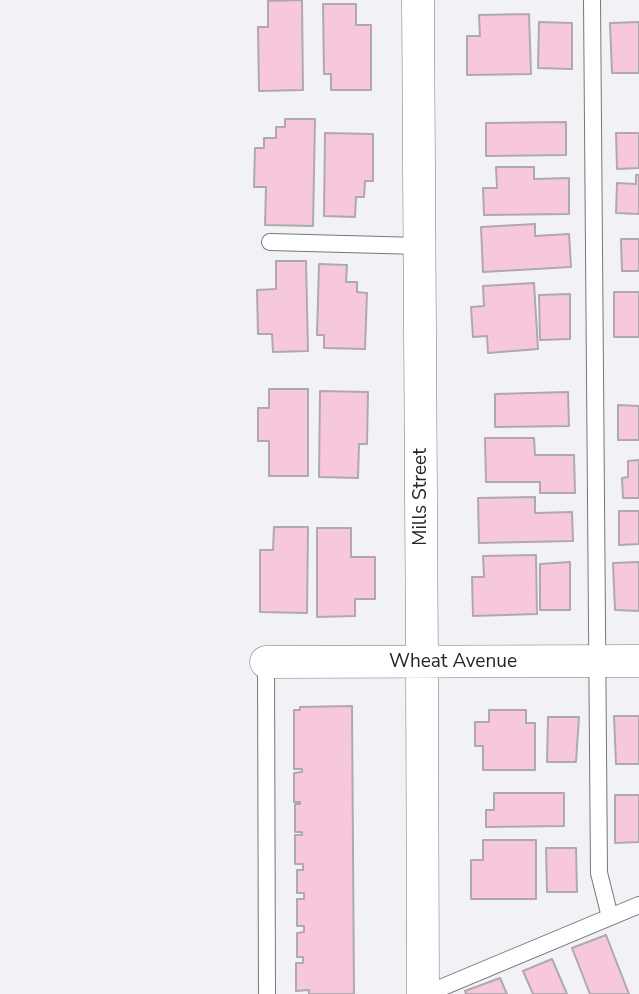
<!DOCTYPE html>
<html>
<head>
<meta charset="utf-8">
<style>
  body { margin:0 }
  canvas { display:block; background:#f2f2f6 }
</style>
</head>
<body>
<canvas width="639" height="994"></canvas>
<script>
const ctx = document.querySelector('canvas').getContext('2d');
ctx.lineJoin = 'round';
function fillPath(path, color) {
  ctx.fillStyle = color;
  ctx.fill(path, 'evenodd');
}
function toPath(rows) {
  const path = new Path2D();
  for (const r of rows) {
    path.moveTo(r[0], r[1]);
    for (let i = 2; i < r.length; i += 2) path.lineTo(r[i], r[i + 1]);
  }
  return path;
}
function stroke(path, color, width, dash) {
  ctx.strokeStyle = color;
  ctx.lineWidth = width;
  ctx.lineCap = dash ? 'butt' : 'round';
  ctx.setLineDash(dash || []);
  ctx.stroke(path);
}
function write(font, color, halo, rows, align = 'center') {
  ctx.font = font + ' "Nunito Sans",sans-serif';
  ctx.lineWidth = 6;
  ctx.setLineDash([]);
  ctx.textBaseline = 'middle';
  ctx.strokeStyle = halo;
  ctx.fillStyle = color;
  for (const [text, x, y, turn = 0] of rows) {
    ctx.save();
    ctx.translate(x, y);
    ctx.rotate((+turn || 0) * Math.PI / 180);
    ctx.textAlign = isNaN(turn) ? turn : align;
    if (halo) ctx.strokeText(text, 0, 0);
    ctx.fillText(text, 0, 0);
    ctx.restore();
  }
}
const building = toPath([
  [302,0,303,90,259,91,258,27,268,27,268,1,302,0],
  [323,4,356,4,356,25,371,25,371,90,331,90,331,74,324,74,323,4],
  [529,14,531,74,467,75,467,36,480,36,479,15,529,14],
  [539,22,572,23,572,69,538,68,539,22],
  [639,22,639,73,612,73,610,23,639,22],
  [285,119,315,119,313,226,265,225,266,187,254,187,255,148,264,148,264,138,276,138,276,127,285,127,285,119],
  [566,122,566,155,486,156,486,123,566,122],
  [325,133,373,134,373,181,365,181,364,197,356,197,355,217,324,216,325,133],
  [616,133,639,133,639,168,617,169,616,133],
  [496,167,534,167,534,179,569,178,569,214,484,215,483,188,497,188,496,167],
  [636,175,639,175,639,214,616,213,617,183,636,184,636,175],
  [535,224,535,236,569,234,571,267,483,272,481,227,535,224],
  [621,239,639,239,639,271,622,271,621,239],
  [276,261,306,261,308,351,273,352,272,334,258,334,257,290,276,289,276,261],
  [319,264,347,265,346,282,357,282,357,292,367,293,365,349,324,348,324,335,317,335,319,264],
  [534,283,538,349,488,353,487,336,473,337,471,307,484,306,483,286,534,283],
  [614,292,639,292,639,337,614,337,614,292],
  [570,294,570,339,540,340,539,295,570,294],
  [269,389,308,389,308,476,269,476,269,441,258,441,258,408,269,408,269,389],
  [320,391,368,392,367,444,359,444,358,478,319,477,320,391],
  [568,392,569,426,495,427,495,394,568,392],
  [618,405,639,406,639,440,618,440,618,405],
  [485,438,534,438,535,455,574,455,575,493,540,493,540,482,486,482,485,438],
  [639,460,639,498,623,498,622,478,628,477,628,461,639,460],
  [535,497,535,513,572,512,573,541,479,543,478,498,535,497],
  [619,511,639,511,639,544,619,545,619,511],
  [274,527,308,527,307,613,260,612,260,550,273,550,274,527],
  [317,528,351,528,351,557,375,557,375,599,355,599,355,616,317,617,317,528],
  [536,555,537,614,473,616,472,577,484,577,483,556,536,555],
  [570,562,570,610,540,610,540,564,570,562],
  [639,562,639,611,615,610,613,563,639,562],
  [352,706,354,994,309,994,309,990,296,991,296,963,303,963,303,957,297,957,297,933,304,932,304,926,297,926,297,899,304,899,304,893,297,893,297,870,303,870,303,864,295,864,295,835,302,835,302,832,295,832,295,804,300,804,300,802,294,802,294,773,302,772,302,769,294,769,294,710,300,710,300,707,352,706],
  [489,710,526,710,526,723,535,723,535,770,483,770,483,746,475,746,475,722,489,722,489,710],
  [614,716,639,716,639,764,616,764,614,716],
  [548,717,579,717,576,762,547,762,548,717],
  [494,793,564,793,564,826,486,827,486,810,494,810,494,793],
  [615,795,639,795,639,842,615,843,615,795],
  [483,840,536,840,536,899,471,899,471,860,483,860,483,840],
  [546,848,576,848,577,892,547,892,546,848],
  [606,935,629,994,590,994,572,948,606,935],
  [552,959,567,994,533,994,523,971,552,959],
  [500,978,507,994,466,994,465,991,500,978]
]);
const service = toPath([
  [592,0,599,873,610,917],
  [270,242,420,246],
  [266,662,267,994],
  [426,994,639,905]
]);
const minor = toPath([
  [418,0,422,662,423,994],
  [266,662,639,661]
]);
const streetNames = [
  ["Mills Street",421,497,-90],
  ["Wheat Avenue",453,662]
];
fillPath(building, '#f7c8dd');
stroke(building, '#aeaaac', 2);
stroke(service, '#77777b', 18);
stroke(minor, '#77777b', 33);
stroke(service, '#fff', 16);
stroke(minor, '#fff', 32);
write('19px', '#252526', '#fff', streetNames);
</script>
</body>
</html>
